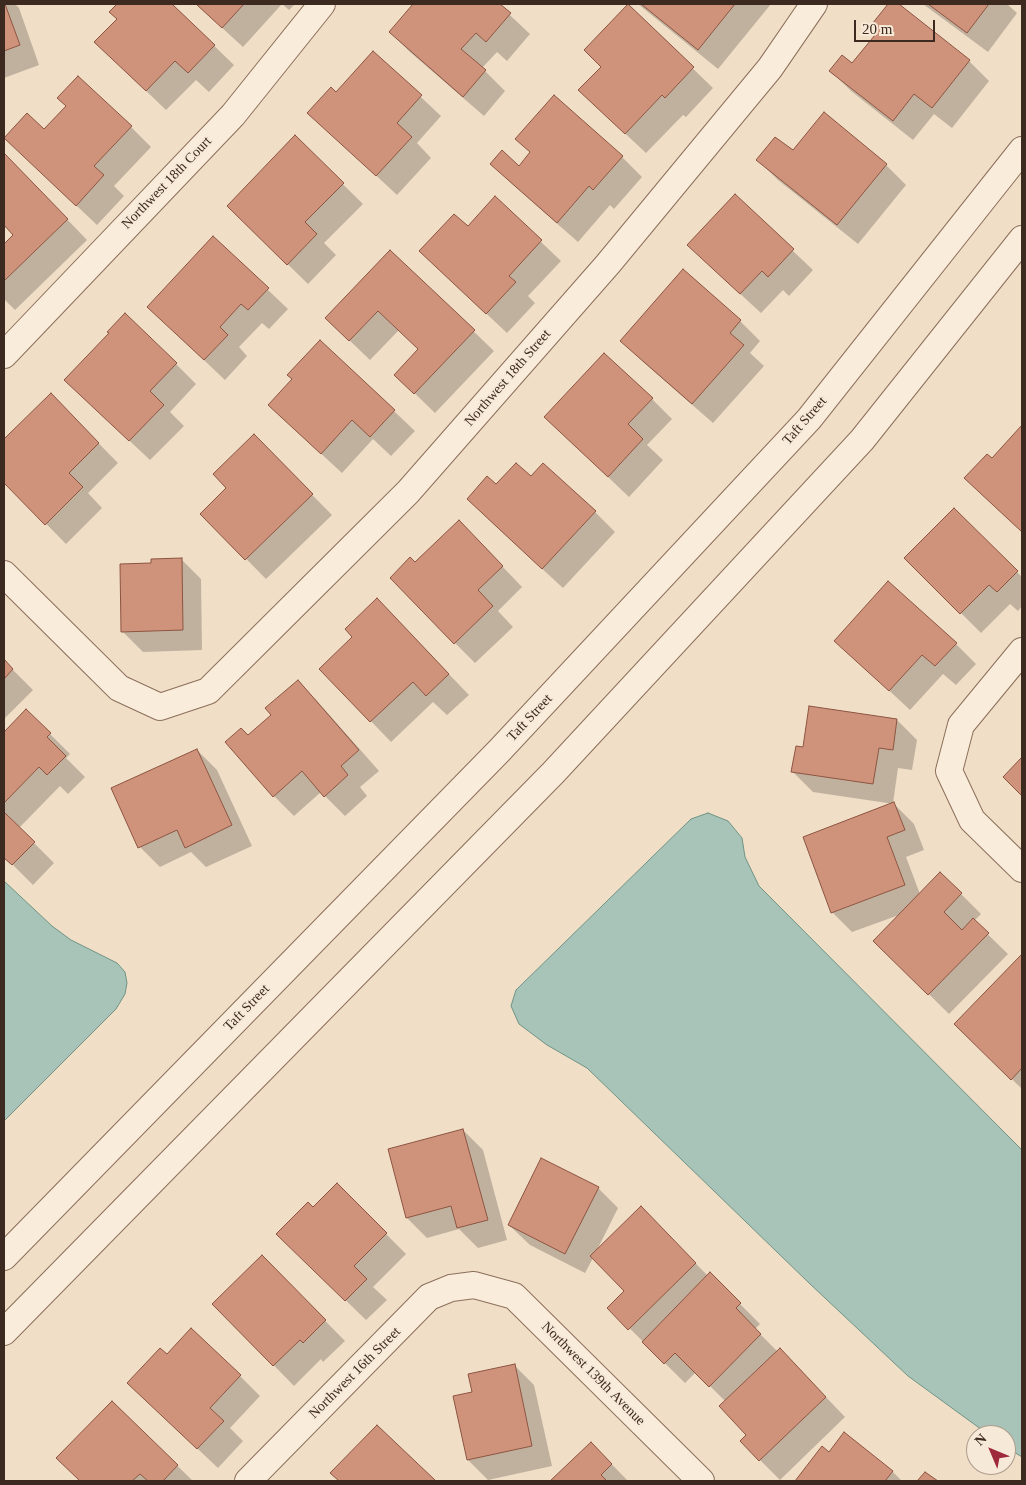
<!DOCTYPE html>
<html>
<head>
<meta charset="utf-8">
<style>
  body { margin:0 }
  #map { position:relative; width:1026px; height:1485px; overflow:hidden; background:#f0dec7; font-family:"Times New Roman",serif }
  canvas { display:block }
  .frame { position:absolute; inset:0; border:5px solid #3c291f; pointer-events:none }
  .north { position:absolute; left:966px; top:1425px; width:50px; height:50px; box-sizing:border-box; background:#f7e9d7; border:1px solid #ac9c8d; border-radius:50%; rotate:315deg; font-size:14px; font-weight:700; line-height:20px; text-align:center; color:#3c291f }
  .north::after { content:''; display:block; margin:auto; width:18px; height:22px; background:#9d293a; clip-path:polygon(50% 0,100% 100%,50% 72%,0 100%) }
  .scale { position:absolute; left:854px; top:20px; width:81px; height:22px; box-sizing:border-box; border:2px solid #3c291f; border-top:0; padding-left:6px; font-size:15px; line-height:18px; white-space:nowrap; color:#3c291f; -webkit-text-stroke:4px #f7e9d7; paint-order:stroke }
</style>
</head>
<body>
<div id="map">
<canvas width="1026" height="1485"></canvas>
<div class="frame"></div>
<div class="north">N</div>
<div class="scale">20 m</div>
</div>
<script>
const ctx = document.querySelector('canvas').getContext('2d');
ctx.lineJoin = 'round';
function fillPath(path, color) {
  ctx.fillStyle = color;
  ctx.fill(path, 'evenodd');
}
function toPath(rows) {
  const path = new Path2D();
  for (const r of rows) {
    path.moveTo(r[0], r[1]);
    for (let i = 2; i < r.length; i += 2) path.lineTo(r[i], r[i + 1]);
  }
  return path;
}
function stroke(path, color, width, dash) {
  ctx.strokeStyle = color;
  ctx.lineWidth = width;
  ctx.lineCap = dash ? 'butt' : 'round';
  ctx.setLineDash(dash || []);
  ctx.stroke(path);
}
function write(font, color, halo, rows, align = 'center') {
  ctx.font = font + ' "Times New Roman",serif';
  ctx.lineWidth = 4;
  ctx.setLineDash([]);
  ctx.textBaseline = 'middle';
  ctx.strokeStyle = halo;
  ctx.fillStyle = color;
  for (const [text, x, y, turn = 0] of rows) {
    ctx.save();
    ctx.translate(x, y);
    ctx.rotate((+turn || 0) * Math.PI / 180);
    ctx.textAlign = isNaN(turn) ? turn : align;
    if (halo) ctx.strokeText(text, 0, 0);
    ctx.fillText(text, 0, 0);
    ctx.restore();
  }
}
const water = toPath([
  [708,813,728,821,742,838,745,857,759,886,1022,1150,1022,1457,1006,1447,1006,1435,989,1435,908,1376,809,1283,587,1068,547,1045,519,1024,511,1006,516,990,691,819,708,813],
  [4,881,52,926,71,940,117,963,125,972,127,983,125,994,116,1009,4,1121,4,881]
]);
const shadow = toPath([
  [4,4,15,4,19,8,39,65,4,78],
  [118,4,171,4,234,65,209,92,196,80,166,110,116,62,118,19,111,12],
  [196,4,282,4,243,47],
  [282,4,295,4,289,10],
  [415,4,498,4,530,34,507,61,497,52,482,68,505,91,484,116,410,52,390,32],
  [638,4,771,4,718,69],
  [890,4,897,4,969,61,989,81,952,128,934,114,913,140,851,91,831,71,852,65,876,36,869,29],
  [923,4,1007,4,1017,13,988,52],
  [628,6,713,88,686,117,683,115,646,153,600,110,602,67],
  [373,52,441,116,417,143,431,158,397,195,309,113,336,93],
  [554,97,622,157,642,177,614,209,610,205,578,242,512,184,492,164,519,168,531,153],
  [131,127,151,147,114,186,124,196,97,225,26,158,44,131],
  [295,137,363,204,324,243,336,255,308,284,228,206],
  [4,154,87,240,15,310,4,299,4,246,15,235,4,223],
  [758,160,886,165,906,185,858,244,778,180],
  [735,196,813,270,789,296,783,290,761,313,709,265],
  [495,198,561,261,528,296,535,303,507,333,441,271,468,228],
  [213,238,288,309,269,329,262,323,239,347,247,356,225,380,169,327],
  [390,251,494,351,435,413,396,375,419,350,399,330,370,360,347,338],
  [740,321,760,341,750,353,764,366,713,423,642,361,622,341],
  [320,341,415,431,391,456,373,439,342,473,290,425,294,379],
  [176,364,196,384,170,412,184,426,150,460,86,400],
  [51,395,118,463,88,493,102,508,66,544,4,481,4,441],
  [652,399,672,419,647,445,663,460,629,497,545,417],
  [1022,427,1022,532,986,498,992,460],
  [254,436,332,515,266,579,202,514,228,488],
  [531,478,595,512,615,532,563,588,488,519,496,486],
  [954,510,1022,577,1022,606,1018,611,1010,604,981,633,906,558],
  [479,542,522,587,498,611,513,627,475,663,455,643,415,564],
  [181,559,201,579,202,650,143,652,123,632,153,565],
  [397,620,469,695,447,715,433,702,391,742,321,669],
  [836,641,956,644,976,664,956,685,943,674,910,710],
  [4,661,33,690,4,719],
  [298,681,318,702,379,771,360,787,367,796,345,816,321,792,294,816,274,796,249,737,273,715],
  [26,710,70,754,66,758,85,777,68,794,60,786,19,828,54,863,33,885,4,856,4,734],
  [897,720,917,740,912,770,898,768,893,803,914,824,924,850,906,857,920,894,940,873,981,914,974,921,1008,954,949,1014,874,940,899,915,852,932,832,912,894,804,813,792,793,772,804,748],
  [197,750,217,770,252,846,206,867,191,852,160,867,140,847],
  [1022,956,1022,1089,956,1024],
  [463,1130,483,1150,507,1240,478,1248,459,1229,427,1238,407,1218],
  [337,1185,406,1254,373,1287,387,1300,366,1320,298,1254,313,1209],
  [598,1188,618,1208,597,1250,661,1228,708,1276,710,1274,760,1324,755,1329,778,1352,800,1370,845,1417,780,1480,760,1460,748,1435,726,1402,696,1372,685,1383,609,1308,626,1291,593,1258,585,1273,530,1245,509,1225],
  [282,1277,345,1341,323,1362,321,1359,294,1386,214,1304],
  [167,1356,240,1376,260,1396,230,1428,243,1441,218,1468,149,1403],
  [514,1365,534,1385,552,1466,488,1480,468,1460,454,1397,473,1393],
  [112,1402,193,1481,81,1481,78,1478],
  [377,1426,434,1481,340,1481,332,1473],
  [591,1443,628,1481,552,1481],
  [822,1448,829,1454,892,1471,902,1481,796,1481]
]);
const building = toPath([
  [4,4,5,4,20,45,4,51,4,4],
  [117,4,172,4,215,45,188,73,175,61,146,91,94,42,117,19,109,12,117,4],
  [196,4,244,4,222,28,196,4],
  [413,4,500,4,511,13,486,42,476,33,461,49,486,70,463,97,389,32,413,4],
  [628,4,694,67,665,98,662,95,625,134,578,90,601,67,584,50,628,4],
  [641,4,735,4,698,50,641,4],
  [888,4,899,4,970,60,932,108,914,94,893,121,829,71,842,55,852,63,875,35,868,29,888,4],
  [928,4,989,4,967,33,928,4],
  [373,51,422,95,397,123,412,137,376,176,307,113,331,87,336,92,373,51],
  [78,76,132,126,94,166,104,175,76,206,4,138,27,113,44,129,66,106,57,98,78,76],
  [554,95,623,156,593,190,589,186,557,223,490,164,502,150,519,166,530,152,515,139,554,95],
  [824,112,887,164,837,225,756,160,775,137,793,150,824,112],
  [295,135,344,183,305,222,317,234,287,265,227,206,295,135],
  [4,153,68,219,4,281,4,244,13,235,4,225,4,153],
  [735,194,794,249,768,277,762,271,740,294,687,245,735,194],
  [495,196,542,240,509,276,516,282,486,314,419,251,454,214,468,226,495,196],
  [213,236,269,288,248,310,241,304,220,327,228,335,204,360,147,307,213,236],
  [390,250,475,330,414,394,394,375,418,349,378,311,349,341,325,318,390,250],
  [683,269,741,320,730,333,744,345,692,404,620,341,683,269],
  [125,313,177,363,150,391,164,405,129,441,64,380,109,333,107,332,125,313],
  [320,340,395,410,370,437,352,420,321,454,268,405,292,379,287,375,320,340],
  [604,353,653,398,628,424,643,439,608,477,544,417,604,353],
  [51,393,99,443,69,473,83,487,45,525,4,483,4,439,51,393],
  [1022,425,1022,532,964,478,987,454,992,458,1022,425],
  [254,434,313,494,245,560,200,514,226,488,213,474,254,434],
  [516,463,531,476,543,463,596,511,542,569,467,499,487,476,496,484,516,463],
  [954,508,1018,571,997,592,989,585,960,614,904,558,954,508],
  [459,520,503,566,478,590,493,606,454,644,390,578,410,557,415,562,459,520],
  [182,558,183,630,121,632,120,564,151,563,151,559,182,558],
  [888,581,957,643,935,666,922,655,889,691,834,641,888,581],
  [377,598,449,674,426,696,413,682,370,722,319,669,352,637,345,629,377,598],
  [4,659,13,669,4,679,4,659],
  [298,680,359,750,341,766,348,775,324,797,302,771,273,797,225,742,241,728,248,735,271,715,265,708,298,680],
  [809,706,897,719,893,750,879,748,873,784,791,772,796,746,803,747,809,706],
  [26,709,51,733,47,737,66,756,47,775,39,767,4,803,4,732,26,709],
  [197,749,232,825,185,848,177,830,138,848,111,788,197,749],
  [1022,757,1022,796,1003,777,1022,757],
  [894,802,905,830,887,837,905,885,831,913,803,837,894,802],
  [4,812,35,842,12,865,4,858,4,812],
  [940,872,962,893,944,912,962,930,973,918,989,933,928,995,873,941,940,872],
  [1022,954,1022,1068,1011,1080,954,1024,1022,954],
  [463,1129,488,1220,457,1228,451,1206,406,1218,388,1149,463,1129],
  [541,1158,599,1187,565,1254,508,1225,541,1158],
  [337,1183,387,1233,354,1266,367,1279,345,1301,276,1234,308,1202,313,1207,337,1183],
  [641,1206,696,1263,628,1330,607,1308,624,1291,590,1256,641,1206],
  [262,1255,326,1320,303,1343,300,1340,273,1366,212,1304,262,1255],
  [710,1272,741,1303,736,1308,761,1334,709,1387,675,1353,664,1364,642,1342,710,1272],
  [191,1328,241,1375,210,1408,224,1421,197,1449,127,1383,160,1348,167,1354,191,1328],
  [780,1348,826,1397,759,1461,740,1441,746,1435,719,1406,780,1348],
  [515,1364,532,1446,467,1460,453,1396,472,1392,468,1374,515,1364],
  [112,1401,178,1465,163,1481,148,1481,140,1474,132,1481,80,1481,56,1458,112,1401],
  [377,1425,436,1481,339,1481,330,1473,377,1425],
  [844,1432,893,1471,885,1481,795,1481,822,1446,829,1452,844,1432],
  [591,1442,612,1464,601,1475,607,1481,550,1481,591,1442],
  [925,1472,938,1481,917,1481,925,1472]
]);
const minor = toPath([
  [4,355,233,115,322,4],
  [4,574,119,688,160,707,208,691,408,492,608,264,770,68,814,4],
  [1022,651,961,725,949,771,972,820,1022,869],
  [4,1257,499,751,809,419,1022,150],
  [4,1332,553,773,862,440,1022,239],
  [248,1481,429,1297,451,1288,474,1285,514,1296,701,1481]
]);
const streetNames = [
  ["Northwest 18th Court",167,183,-46],
  ["Northwest 18th Street",508,378,-49],
  ["Taft Street",805,421,-49],
  ["Taft Street",530,718,-47],
  ["Taft Street",247,1008,-46],
  ["Northwest 16th Street",355,1373,-45],
  ["Northwest 139th Avenue",593,1374,45]
];
fillPath(water, '#a8c4b8');
stroke(water, '#6e9384', 1);
fillPath(shadow, '#0003');
fillPath(building, '#cf937c');
stroke(building, '#8c5440', 1);
stroke(minor, '#8c6f5b', 28);
stroke(minor, '#faecdb', 26);
write('14px', '#3c291f', '#f7e9d7', streetNames);
</script>
</body>
</html>
